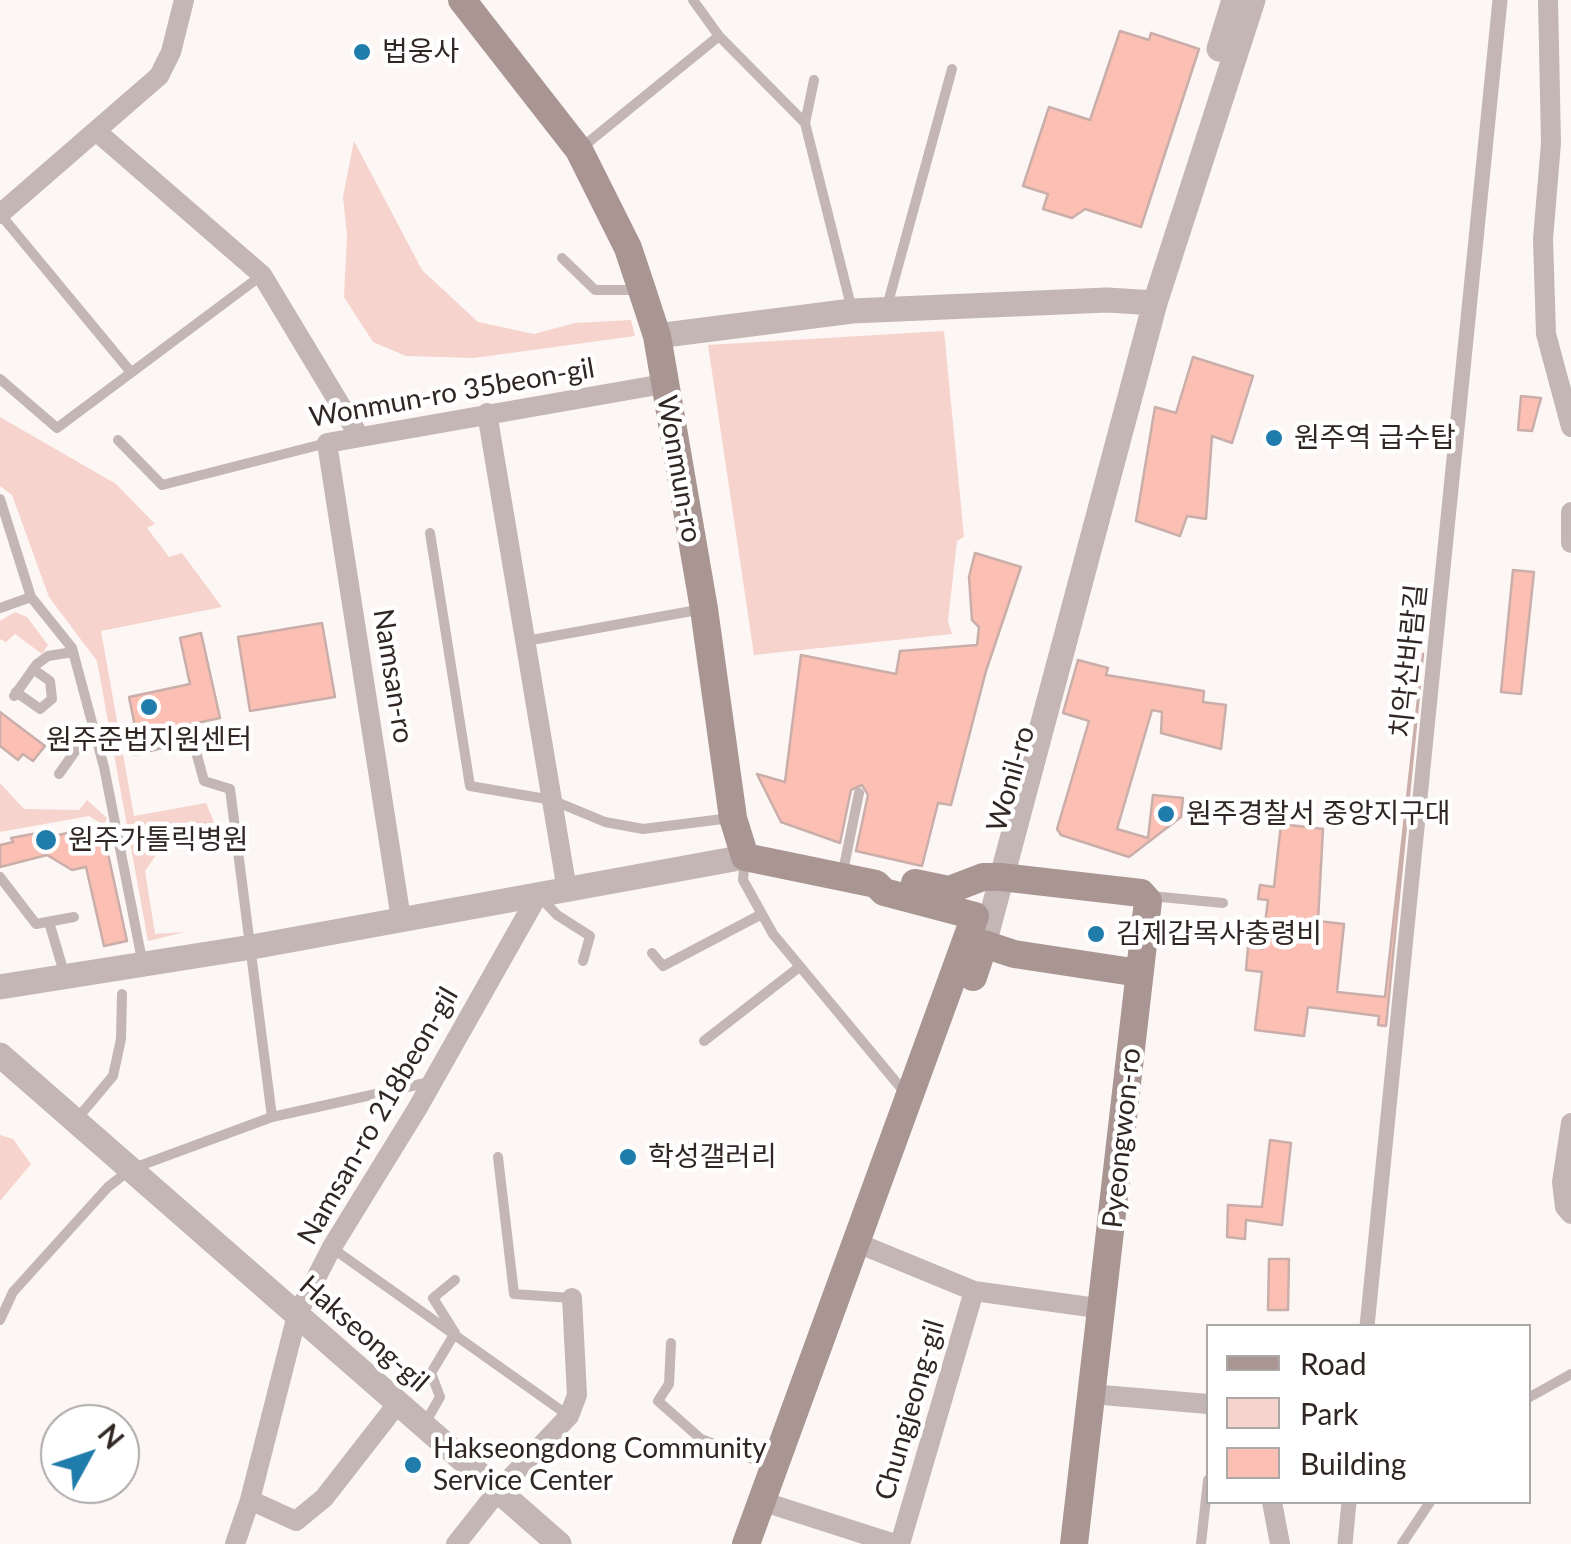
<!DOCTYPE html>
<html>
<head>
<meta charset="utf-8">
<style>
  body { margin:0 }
  #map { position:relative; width:1571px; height:1544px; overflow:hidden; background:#fcf6f5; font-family:Lato,sans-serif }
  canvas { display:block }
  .legend { position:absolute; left:1206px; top:1324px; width:325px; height:180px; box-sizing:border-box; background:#fff; border:2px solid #aca8a7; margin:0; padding:12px 18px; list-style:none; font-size:30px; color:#302624 }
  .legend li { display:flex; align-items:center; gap:20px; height:50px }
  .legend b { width:50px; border:2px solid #aca8a7 }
  .north { position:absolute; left:40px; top:1404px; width:100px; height:100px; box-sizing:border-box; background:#fff; border:2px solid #aca8a7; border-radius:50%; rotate:50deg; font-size:28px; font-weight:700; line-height:40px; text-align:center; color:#302624 }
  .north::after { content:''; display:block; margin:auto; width:35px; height:45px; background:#207caa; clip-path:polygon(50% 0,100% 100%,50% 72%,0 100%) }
</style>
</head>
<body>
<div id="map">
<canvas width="1571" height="1544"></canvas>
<ul class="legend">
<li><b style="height:12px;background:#a99693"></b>Road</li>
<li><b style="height:28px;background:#f6d3cc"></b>Park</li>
<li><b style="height:28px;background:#fbbfb4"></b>Building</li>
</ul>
<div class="north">N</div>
</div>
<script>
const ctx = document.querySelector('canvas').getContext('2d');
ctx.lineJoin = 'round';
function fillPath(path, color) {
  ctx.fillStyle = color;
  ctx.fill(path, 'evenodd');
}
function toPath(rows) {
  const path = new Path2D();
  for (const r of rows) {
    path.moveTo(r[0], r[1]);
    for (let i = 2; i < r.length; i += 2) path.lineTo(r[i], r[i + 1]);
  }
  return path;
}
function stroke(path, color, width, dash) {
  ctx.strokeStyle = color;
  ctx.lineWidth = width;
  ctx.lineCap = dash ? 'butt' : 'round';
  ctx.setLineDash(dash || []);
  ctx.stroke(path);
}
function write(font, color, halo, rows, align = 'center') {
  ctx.font = font + ' Lato,"Noto Sans KR",sans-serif';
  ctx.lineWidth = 9;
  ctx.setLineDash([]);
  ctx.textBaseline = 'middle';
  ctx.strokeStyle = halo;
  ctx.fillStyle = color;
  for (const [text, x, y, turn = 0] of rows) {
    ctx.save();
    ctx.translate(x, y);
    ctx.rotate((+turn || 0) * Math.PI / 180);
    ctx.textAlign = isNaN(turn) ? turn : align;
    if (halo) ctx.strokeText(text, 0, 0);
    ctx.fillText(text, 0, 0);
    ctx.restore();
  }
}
const green = toPath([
  [354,141,422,270,478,322,534,334,575,323,631,320,635,336,474,358,406,356,373,342,344,297,347,235,343,197],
  [944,331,964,537,957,541,948,621,952,634,754,655,708,345],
  [0,417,116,484,155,524,147,528,169,557,182,553,222,607,101,631,134,816,206,803,219,834,161,848,145,871,155,934,185,932,148,941,97,661,49,597,12,495,0,486],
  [15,612,27,617,48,645,42,654,15,634,6,642,0,639,0,621],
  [0,783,24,809,79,810,87,800,107,818,104,825,89,816,0,832],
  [0,1135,13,1139,31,1164,0,1201]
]);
const building = toPath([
  [1120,31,1149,40,1151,33,1199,49,1141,227,1085,209,1072,218,1043,209,1048,194,1023,186,1049,107,1090,120,1120,31],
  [1193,357,1253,376,1232,443,1212,436,1206,519,1187,516,1180,536,1136,521,1155,407,1176,413,1193,357],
  [1521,396,1541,398,1532,431,1518,430,1521,396],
  [975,553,1021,567,986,671,951,805,938,803,922,866,856,851,868,795,862,785,851,790,840,843,781,822,757,774,785,782,801,655,896,674,900,651,977,645,979,627,972,620,969,577,975,553],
  [1513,570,1534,572,1521,694,1501,692,1513,570],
  [322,623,335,697,250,711,238,637,322,623],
  [201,633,220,718,137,736,129,697,190,684,180,638,201,633],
  [1423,654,1386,1026,1378,1025,1379,1016,1308,1007,1304,1036,1255,1030,1262,972,1246,970,1248,947,1262,949,1268,900,1258,899,1260,885,1274,887,1281,824,1323,829,1318,921,1344,924,1337,992,1385,997,1423,654],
  [1078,660,1108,668,1106,675,1204,691,1203,702,1226,705,1221,749,1161,733,1162,712,1152,710,1117,829,1148,838,1153,795,1183,798,1181,817,1129,857,1061,835,1057,829,1089,721,1063,713,1078,660],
  [0,712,45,746,33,761,23,754,18,760,0,746,0,712],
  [102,826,127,941,104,946,86,867,72,870,47,855,0,867,0,845,13,842,11,838,54,830,58,835,102,826],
  [1270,1140,1291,1143,1282,1225,1246,1220,1245,1239,1227,1237,1228,1205,1262,1207,1270,1140],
  [1269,1259,1289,1259,1288,1310,1268,1310,1269,1259]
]);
const service = toPath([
  [693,0,719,36,805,123],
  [814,80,805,123,852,310],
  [580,149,719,36],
  [0,214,130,371],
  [562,258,595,290,641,290],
  [886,310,952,69],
  [0,379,57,428,262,275],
  [118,440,162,485,327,443],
  [0,499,31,597,72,648,104,767,143,965],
  [430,533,470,786,552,800,605,822,643,829,731,818],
  [0,608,31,597],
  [526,641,703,609],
  [16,692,40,709,52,699,50,681,33,669],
  [14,696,37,664,48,656,73,652],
  [135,751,176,741,195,748,204,781,230,789,272,1117],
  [59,774,93,726],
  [745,858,743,880,773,934,906,1094],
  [842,876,859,793],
  [0,877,36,924,74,917],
  [539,896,557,915,590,936,583,961],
  [1151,896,1223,903],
  [49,922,65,976],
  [652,953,663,966,760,915],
  [704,1041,798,968],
  [76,1120,113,1076,121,1039,122,994],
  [498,1157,514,1294,571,1298],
  [332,1248,569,1416],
  [0,1320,13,1292,108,1187,131,1169,272,1117,430,1082],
  [671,1343,669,1384,658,1401,701,1439,773,1467],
  [1528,1398,1571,1374],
  [424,1425,440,1397,431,1373,455,1333,433,1298,455,1280],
  [1201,1544,1208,1480],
  [1402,1544,1430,1502]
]);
const pedestrian = toPath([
  [1367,1326,1500,0],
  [1345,1544,1349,1502]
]);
const minor = toPath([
  [1548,0,1551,143,1543,239,1546,334,1571,427],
  [96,131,262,275,359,436],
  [0,214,159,76,171,52,184,0],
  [487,413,567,890],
  [1571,512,1571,543],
  [401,919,327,443,663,384],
  [1571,1123,1562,1182,1565,1207,1571,1214],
  [855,1242,974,1291,1104,1309],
  [1091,1394,1208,1404],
  [250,1500,296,1521,324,1498,398,1403],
  [761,1501,895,1544],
  [1272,1502,1280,1544],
  [235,1544,250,1500,297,1315,332,1247,417,1109,538,895],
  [456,1544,498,1491,569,1416,577,1395,572,1298],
  [900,1544,974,1291]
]);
const tertiary = toPath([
  [1219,49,1234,0],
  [657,336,852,311,1107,300,1155,303],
  [984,944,1155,303,1253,0],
  [0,987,252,947,745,857],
  [0,1055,559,1544]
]);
const secondary = toPath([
  [462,0,579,150,628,248,642,290,657,336,704,609,733,818,745,857,876,884,884,892,975,916,746,1544],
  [915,883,949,890,983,877,1001,877,1141,893,1148,901,1074,1544],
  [973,977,984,944,1014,954,1139,973]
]);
const markers = [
  [362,52,10,"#207caa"],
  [1274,438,10,"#207caa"],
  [149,707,10,"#207caa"],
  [1166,814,10,"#207caa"],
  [46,840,12,"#207caa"],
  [1096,934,10,"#207caa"],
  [628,1157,10,"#207caa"],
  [413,1465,10,"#207caa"]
];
const poiNames = [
  ["법웅사",382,52],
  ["원주역 급수탑",1294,438],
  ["원주준법지원센터",149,740,"center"],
  ["원주경찰서 중앙지구대",1186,814],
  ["원주가톨릭병원",68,840],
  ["김제갑목사충령비",1116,934],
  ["학성갤러리",648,1157],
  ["Hakseongdong Community",433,1449],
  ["Service Center",433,1481]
];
const streetNames = [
  ["Wonmun-ro 35beon-gil",452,393,-10],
  ["Wonmun-ro",679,469,80],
  ["치악산바람길",1409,661,-84],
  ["Namsan-ro",393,676,81],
  ["Wonil-ro",1011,779,-74],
  ["Namsan-ro 218beon-gil",378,1116,-60],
  ["Pyeongwon-ro",1122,1138,-84],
  ["Hakseong-gil",364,1334,41],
  ["Chungjeong-gil",910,1410,-74]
];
fillPath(green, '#f6d3cc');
fillPath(building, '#fbbfb4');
stroke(building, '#caaea9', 2.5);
stroke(service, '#c3b6b4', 10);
stroke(pedestrian, '#c3b6b4', 15);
stroke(minor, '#c3b6b4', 20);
stroke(tertiary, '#c3b6b4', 25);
stroke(secondary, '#a99693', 28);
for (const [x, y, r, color] of markers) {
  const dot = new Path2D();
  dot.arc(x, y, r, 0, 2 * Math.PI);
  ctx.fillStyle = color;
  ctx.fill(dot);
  stroke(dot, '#fff', 4);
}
write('28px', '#302624', '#fff', poiNames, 'left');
write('28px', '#302624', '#fff', streetNames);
</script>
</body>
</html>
